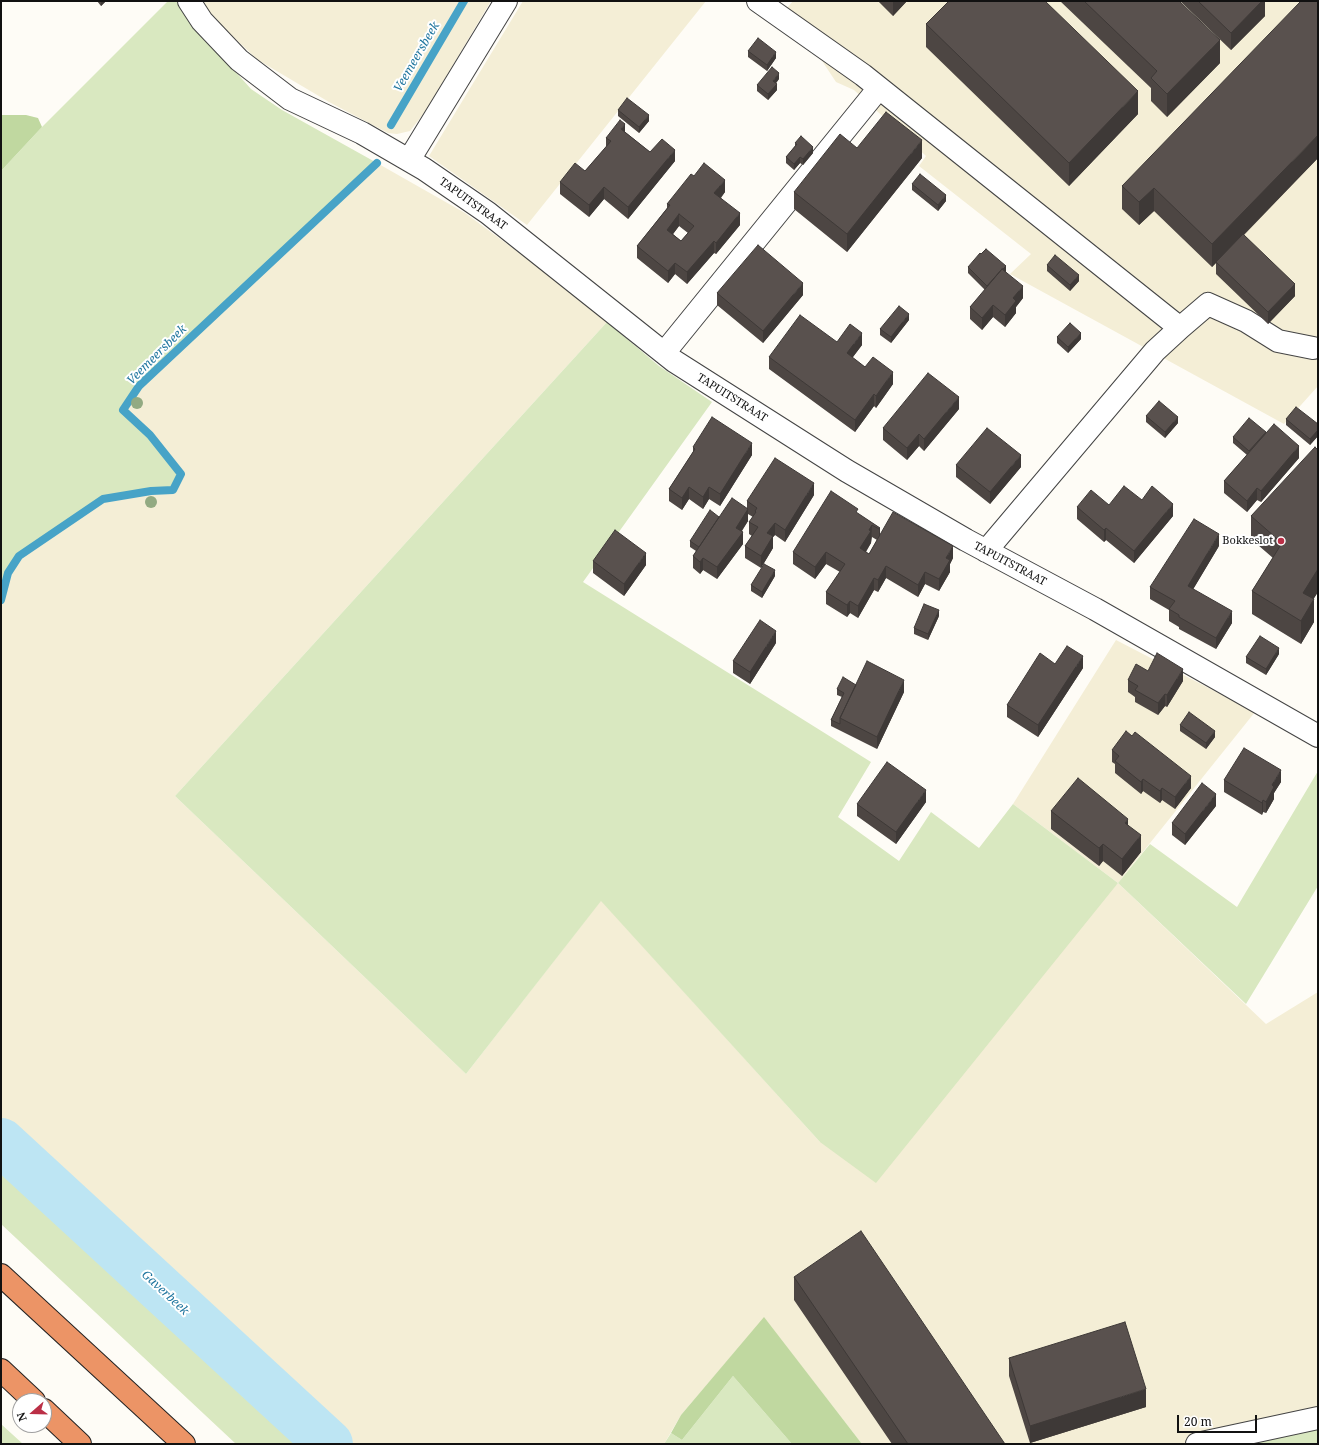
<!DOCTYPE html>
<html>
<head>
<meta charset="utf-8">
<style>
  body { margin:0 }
  #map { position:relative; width:1319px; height:1445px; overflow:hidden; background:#fefcf6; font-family:"Noto Serif",serif }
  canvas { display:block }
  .frame { position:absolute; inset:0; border:2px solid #111; pointer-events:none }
  .north { position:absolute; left:12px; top:1393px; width:40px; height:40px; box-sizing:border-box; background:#fff; border:1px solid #a0a0a0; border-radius:50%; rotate:250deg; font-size:11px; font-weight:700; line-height:16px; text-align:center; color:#111 }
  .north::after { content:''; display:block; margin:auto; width:14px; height:18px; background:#bb2f46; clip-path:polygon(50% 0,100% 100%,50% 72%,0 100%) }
  .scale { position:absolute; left:1177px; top:1415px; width:80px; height:18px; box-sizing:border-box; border:2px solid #111; border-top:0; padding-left:5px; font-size:12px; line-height:14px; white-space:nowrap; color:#111; -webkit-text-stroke:3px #fff; paint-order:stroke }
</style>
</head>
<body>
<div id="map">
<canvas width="1319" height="1445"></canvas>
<div class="frame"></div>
<div class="north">N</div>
<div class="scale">20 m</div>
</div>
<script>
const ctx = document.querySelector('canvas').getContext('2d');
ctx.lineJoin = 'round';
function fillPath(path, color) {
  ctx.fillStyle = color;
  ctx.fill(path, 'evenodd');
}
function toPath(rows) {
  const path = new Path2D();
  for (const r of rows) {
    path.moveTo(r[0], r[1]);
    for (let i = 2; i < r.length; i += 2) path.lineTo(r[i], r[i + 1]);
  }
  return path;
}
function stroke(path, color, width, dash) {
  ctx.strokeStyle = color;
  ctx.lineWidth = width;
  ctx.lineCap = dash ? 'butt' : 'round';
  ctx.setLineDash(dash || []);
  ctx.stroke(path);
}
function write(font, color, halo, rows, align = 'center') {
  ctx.font = font + ' "Noto Serif",serif';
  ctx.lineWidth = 4;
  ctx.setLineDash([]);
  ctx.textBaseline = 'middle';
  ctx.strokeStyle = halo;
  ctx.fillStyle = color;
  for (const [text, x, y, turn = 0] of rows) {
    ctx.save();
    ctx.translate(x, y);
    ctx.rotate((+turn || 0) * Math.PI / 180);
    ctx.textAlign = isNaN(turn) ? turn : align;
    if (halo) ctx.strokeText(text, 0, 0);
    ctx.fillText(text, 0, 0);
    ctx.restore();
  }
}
const farmland = toPath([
  [201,1,491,1,425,112,410,131,397,134,388,133,329,102,258,60,215,20],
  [523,1,706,1,527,225,429,156],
  [793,1,1318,1,1318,386,1284,424,1010,274,1031,254,919,166,926,156,854,90,836,82,787,8],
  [377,163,465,213,582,299,607,322,175,796,466,1074,601,900,820,1142,1118,883,1013,804,1116,640,1255,712,1118,883,1266,1024,1318,992,1318,1408,1200,1444,862,1444,764,1318,681,1415,664,1444,329,1444,1,1142,1,600,8,573,19,556,103,499,151,491,173,489,167,455,150,435,123,410,139,386]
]);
const green = toPath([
  [168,1,178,1,225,60,251,89,282,110,377,163,140,386,123,410,150,435,181,474,173,490,151,491,103,499,19,556,8,573,1,600,1,171,42,127],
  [607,322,659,366,712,402,583,582,871,762,838,817,899,861,931,812,979,848,1013,804,1118,883,1150,844,1237,907,1318,771,1318,886,1246,1004,1118,883,876,1183,820,1142,601,901,466,1074,175,796],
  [1,1142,329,1444,236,1444,1,1224],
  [733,1376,792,1444,664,1444,671,1433,682,1440],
  [1318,1421,1318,1444,1212,1444],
  [1,1424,23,1444,1,1444]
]);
const forest = toPath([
  [1,115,26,115,38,118,42,127,1,171],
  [764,1317,862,1444,792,1444,733,1376,682,1440,671,1433,681,1415]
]);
const stream = toPath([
  [391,125,464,1],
  [1,600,8,573,19,556,103,499,151,491,173,490,181,474,150,435,123,410,139,386,377,163]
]);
const river = toPath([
  [1,1142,329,1444]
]);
const minor = toPath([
  [189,1,202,21,239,60,290,99,362,133,424,169,488,213,674,361,847,471,966,540,1095,609,1318,736],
  [758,1,863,75,1180,328,1208,304,1246,321,1278,341,1313,348],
  [409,160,506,1],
  [664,353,879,88],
  [986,551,1155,351,1180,328],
  [1197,1444,1318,1418]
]);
const highway = toPath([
  [1,1275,184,1444],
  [1,1370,34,1401],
  [44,1410,80,1444]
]);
const trees = [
  [137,403],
  [151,502]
];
const wall = toPath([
  [97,1,106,1,101,6],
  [878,1,907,1,893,16],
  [1060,1,1179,1,1220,63,1167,117,1151,101,1151,88],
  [1180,1,1265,1,1265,16,1231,50],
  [926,24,1138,114,1069,186,926,47],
  [748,51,776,58,767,71,748,57],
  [779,79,776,83,777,90,768,100,757,91,757,85],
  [618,110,649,121,639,133,618,116],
  [625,132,650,152,675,161,628,219,604,199,589,217,560,194,560,182,585,171,606,147,606,138],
  [795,143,813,153,803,165,800,163,794,170,786,163,786,157,795,146],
  [857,148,922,158,847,252,794,209,794,192],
  [1318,158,1244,235,1295,296,1268,324,1216,274,1216,263,1212,267,1154,211,1139,225,1122,209,1122,186],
  [694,176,725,192,721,198,740,225,716,254,714,253,687,284,675,274,668,283,637,258,637,246,667,208,667,204],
  [679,226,688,233,681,241,673,234],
  [912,184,946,201,938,211,912,190],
  [1047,265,1079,281,1070,291,1047,271],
  [968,267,1006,272,1023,298,1016,307,1016,313,1005,327,993,317,982,330,970,319,970,307,985,290,968,273],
  [717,293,803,295,763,343,717,305],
  [909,320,891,343,880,335,880,329],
  [1057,337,1081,339,1068,353,1057,343],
  [837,342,862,345,852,358,865,367,893,384,876,408,874,406,855,432,769,369,769,357],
  [959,409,924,451,919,446,907,460,883,440,883,428],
  [1146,416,1178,423,1165,438,1146,422],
  [1286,419,1318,424,1318,436,1310,445,1286,425],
  [1266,433,1299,458,1261,502,1257,500,1247,512,1224,493,1224,481,1247,455,1233,443,1233,437],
  [693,447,752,455,720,506,709,499,703,509,689,499,682,510,669,501,669,489,693,452],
  [1318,450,1318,592,1313,599,1314,622,1301,644,1252,614,1252,591,1273,558,1251,539,1251,516],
  [956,465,1021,467,990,504,956,477],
  [814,495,785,542,775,535,773,537,773,548,761,568,745,558,745,546,752,536,749,534,749,522,753,517,748,514,748,521,742,531,743,544,717,579,703,570,700,574,693,568,693,556,696,551,690,547,690,541,719,517,747,508,747,501],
  [1142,500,1173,516,1134,563,1106,540,1104,542,1077,519,1077,507,1109,505],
  [858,514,880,528,880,535,953,558,950,564,950,572,939,591,925,584,918,597,886,578,878,592,874,590,858,618,850,613,847,617,826,604,826,592,840,572,826,564,815,579,793,564,793,552],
  [872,537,877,540,869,554,866,552,871,543],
  [1219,546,1193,589,1232,623,1216,649,1179,629,1179,627,1169,621,1169,610,1150,599,1150,587],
  [593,561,646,565,624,596,593,573],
  [775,576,762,598,751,591,751,585],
  [939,616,928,640,914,634,914,628],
  [776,643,750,684,733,673,733,661],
  [1279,654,1266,675,1246,663,1246,657],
  [1055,664,1083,668,1038,737,1007,717,1007,705],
  [1148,671,1183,681,1167,707,1165,706,1158,715,1135,702,1135,697,1128,692,1128,680],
  [856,685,904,692,877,749,831,726,831,720,842,697,837,695,837,689],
  [1180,725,1215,737,1206,749,1180,731],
  [1112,750,1191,788,1175,809,1162,800,1160,803,1143,791,1141,794,1115,773,1115,764,1112,762],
  [1224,780,1281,782,1274,793,1274,799,1266,813,1263,812,1262,815,1224,792],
  [926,802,896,844,857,816,857,804],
  [1216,806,1185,845,1172,835,1172,823],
  [1051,811,1128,825,1141,852,1122,876,1103,861,1099,866,1051,829],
  [794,1277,1005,1444,892,1444,794,1300],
  [1009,1358,1146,1407,1030,1443,1009,1376]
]);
const shadedWall = toPath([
  [101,1,106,1,101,6],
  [893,1,907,1,893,16],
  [1262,1,1265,1,1265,16,1231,50,1231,33],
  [1220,40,1220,63,1167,117,1167,94],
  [776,52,776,58,767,71,767,65],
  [779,73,779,79,773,87,773,81],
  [777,84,777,90,768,100,768,94],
  [1138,91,1138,114,1069,186,1069,163],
  [649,115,649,121,639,133,639,127],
  [625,124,625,136,621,129],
  [1318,135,1318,158,1212,267,1212,244],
  [922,140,922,158,847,252,847,234],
  [813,147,813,153,803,165,803,159],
  [675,150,675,161,628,219,628,207],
  [800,157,800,163,794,170,794,164],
  [725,180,725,192,714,205,714,193],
  [604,187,604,199,589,217,589,205],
  [1154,188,1154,211,1139,225,1139,202],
  [946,195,946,201,938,211,938,205],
  [740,213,740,225,716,254,716,243],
  [679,214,679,226,667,242,667,230],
  [714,241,714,253,687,284,687,272],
  [675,263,675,274,668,283,668,271],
  [1006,266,1006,272,987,292,987,286],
  [1079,275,1079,281,1070,291,1070,285],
  [803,283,803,295,763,343,763,331],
  [1295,284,1295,296,1268,324,1268,312],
  [1023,286,1023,298,1016,307,1016,313,1005,327,1005,315,1013,298],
  [993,305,993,317,982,330,982,318],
  [909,314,909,320,891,343,891,337],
  [862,333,862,345,847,365,847,353],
  [1081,333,1081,339,1068,353,1068,347],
  [893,372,893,384,876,408,876,396],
  [874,394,874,406,855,432,855,420],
  [959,397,959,409,924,451,924,439],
  [1178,417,1178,423,1165,438,1165,432],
  [1318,430,1318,436,1310,445,1310,439],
  [919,434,919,446,907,460,907,448],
  [752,443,752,455,720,506,720,494],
  [1299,446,1299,458,1261,502,1261,491],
  [1021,455,1021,467,990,504,990,492],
  [814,483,814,495,785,542,785,530],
  [689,487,689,499,682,510,682,498],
  [709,487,709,499,703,509,703,497],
  [1257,488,1257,500,1247,512,1247,501],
  [1173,504,1173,516,1134,563,1134,551],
  [748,509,748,521,736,539,736,528],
  [775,523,775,535,773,537,773,548,761,568,761,556,767,533],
  [872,525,871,543,860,560,860,548],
  [880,528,880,540,879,541,879,529],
  [1106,528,1106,540,1104,542,1104,530],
  [743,532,743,544,717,579,717,567],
  [1219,534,1219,546,1188,598,1188,586],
  [953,546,953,558,950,564,950,572,939,591,939,579,946,558],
  [826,552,826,564,815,579,815,567],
  [646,553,646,565,624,596,624,584],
  [703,558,703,570,700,574,700,562],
  [886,566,886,578,878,592,878,580],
  [1318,569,1318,592,1303,616,1303,593],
  [775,570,775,576,762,598,762,592],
  [925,572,925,584,918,597,918,585],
  [874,578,874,590,858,618,858,606],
  [1314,599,1314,622,1301,644,1301,621],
  [850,601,850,613,847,617,847,605],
  [939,610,939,616,928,640,928,634],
  [1232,611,1232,623,1216,649,1216,638],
  [776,631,776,643,750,684,750,672],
  [1279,648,1279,654,1266,675,1266,669],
  [1083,656,1083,668,1038,737,1038,725],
  [1183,669,1183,681,1167,707,1167,695],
  [904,680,904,692,877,749,877,737],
  [1165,694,1165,706,1158,715,1158,703],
  [1215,731,1215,737,1206,749,1206,743],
  [1281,770,1281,782,1274,793,1274,799,1266,813,1266,802,1272,785],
  [1191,776,1191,788,1175,809,1175,797],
  [1143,779,1143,791,1141,794,1141,782],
  [1162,788,1162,800,1160,803,1160,791],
  [926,790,926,802,896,844,896,832],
  [1216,794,1216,806,1185,845,1185,834],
  [1263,800,1263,812,1262,815,1262,803],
  [1128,819,1128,837,1125,823],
  [1141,835,1141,852,1122,876,1122,859],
  [1103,844,1103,861,1099,866,1099,848],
  [1146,1389,1146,1407,1030,1443,1030,1426]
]);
const building = toPath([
  [949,1,1045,1,1138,91,1069,163,926,24,949,1],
  [1084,1,1179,1,1220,40,1167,94,1151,78,1157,71,1084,1],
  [1198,1,1262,1,1231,33,1198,1],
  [1301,1,1318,1,1318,135,1212,244,1154,188,1139,202,1122,186,1301,1],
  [758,38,776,52,767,65,748,51,758,38],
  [772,67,779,73,773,81,777,84,768,94,757,85,772,67],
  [627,98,649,115,639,127,618,110,627,98],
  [886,112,922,140,847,234,794,192,840,134,857,148,886,112],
  [620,120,625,124,621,129,650,152,662,139,675,150,628,207,604,187,589,205,560,182,575,163,585,171,611,141,606,138,620,120],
  [801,136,813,147,803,159,800,157,794,164,786,157,797,144,795,143,801,136],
  [704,163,725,180,714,193,740,213,716,243,714,241,687,272,675,263,668,271,637,246,670,205,667,204,691,174,694,176,704,163],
  [679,214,694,226,681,241,667,230,679,214],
  [920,174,946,195,938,205,912,184,920,174],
  [1243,234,1295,284,1268,312,1216,262,1243,234],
  [758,245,803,283,763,331,717,293,758,245],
  [986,249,1006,266,1003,269,1002,269,987,286,968,267,980,253,981,254,986,249],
  [1055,255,1079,275,1070,285,1047,265,1055,255],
  [1002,269,1023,286,1013,298,1016,301,1005,315,993,305,982,318,970,307,1002,269],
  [899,306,909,314,891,337,880,329,899,306],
  [800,315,837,342,850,324,862,333,847,353,865,367,873,357,893,372,876,396,874,394,855,420,769,357,800,315],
  [1070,323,1081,333,1068,347,1057,337,1070,323],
  [928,373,959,397,924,439,919,434,907,448,883,428,928,373],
  [1159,401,1178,417,1165,432,1146,416,1159,401],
  [1296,407,1318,424,1318,430,1310,439,1286,419,1296,407],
  [712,417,752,443,720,494,709,487,703,497,689,487,682,498,669,489,695,449,693,447,712,417],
  [1249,418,1266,432,1249,451,1233,437,1249,418],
  [1274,424,1299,446,1261,491,1257,488,1247,501,1224,481,1274,424],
  [987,428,1021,455,990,492,956,465,987,428],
  [1315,447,1318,450,1318,569,1303,593,1314,599,1301,621,1252,591,1282,543,1251,516,1315,447],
  [775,458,814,483,785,530,775,523,767,533,773,536,761,556,745,546,758,527,749,522,756,512,755,511,757,508,747,501,775,458],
  [1124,486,1142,500,1152,486,1173,504,1134,551,1106,528,1104,530,1077,507,1091,490,1109,505,1124,486],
  [831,491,858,509,856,512,880,528,879,529,872,525,869,530,871,531,860,548,869,554,893,512,953,546,946,558,950,560,939,579,925,572,918,585,886,566,878,580,874,578,858,606,850,601,847,605,826,592,845,564,826,552,815,567,793,552,831,491],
  [732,498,748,509,736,528,743,532,717,567,703,558,700,562,693,556,732,498],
  [710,510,719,517,699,547,690,541,710,510],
  [1194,519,1219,534,1188,586,1232,611,1216,638,1179,617,1179,615,1169,609,1175,601,1150,587,1194,519],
  [615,530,646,553,624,584,593,561,615,530],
  [764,564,775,570,762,592,751,585,764,564],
  [924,604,939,610,928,634,914,628,924,604],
  [760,620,776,631,750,672,733,661,760,620],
  [1260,636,1279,648,1266,669,1246,657,1260,636],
  [1067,646,1083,656,1038,725,1007,705,1040,653,1055,664,1067,646],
  [1157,653,1183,669,1167,695,1165,694,1158,703,1135,690,1138,686,1128,680,1136,664,1148,671,1157,653],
  [867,661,904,680,877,737,840,718,867,661],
  [843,677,856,685,840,718,840,724,831,720,844,693,837,689,843,677],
  [1189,712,1215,731,1206,743,1180,725,1189,712],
  [1126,731,1132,736,1135,732,1191,776,1175,797,1162,788,1160,791,1143,779,1141,782,1115,761,1119,756,1112,750,1126,731],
  [1244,748,1281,770,1272,785,1274,787,1266,802,1263,800,1262,803,1224,780,1244,748],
  [887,762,926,790,896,832,857,804,887,762],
  [1078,778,1128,819,1125,823,1141,835,1122,859,1103,844,1099,848,1051,811,1078,778],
  [1202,783,1216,794,1185,834,1172,823,1202,783],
  [861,1231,1005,1444,908,1444,794,1277,861,1231],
  [1125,1322,1146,1389,1030,1426,1009,1358,1125,1322]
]);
const markers = [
  [1281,541,4,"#bb2f46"]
];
const streetNames = [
  ["TAPUITSTRAAT",473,204,36],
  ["TAPUITSTRAAT",732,398,32],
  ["TAPUITSTRAAT",1010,564,28]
];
const poiNames = [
  ["Bokkeslot",1273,541]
];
const waterNames = [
  ["Veemeersbeek",417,57,-60],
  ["Veemeersbeek",157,355,-45],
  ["Gaverbeek",165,1293,43]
];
fillPath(farmland, '#f4eed6');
fillPath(green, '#d9e8c0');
fillPath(forest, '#c0d8a0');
stroke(stream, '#47a3c7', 8);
stroke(river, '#bde5f3', 48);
stroke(minor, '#444', 24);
stroke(highway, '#222', 24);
stroke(minor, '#fff', 22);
stroke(highway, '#ec9466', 22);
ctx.fillStyle = '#92aa82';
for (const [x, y] of trees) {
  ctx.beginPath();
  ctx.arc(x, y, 6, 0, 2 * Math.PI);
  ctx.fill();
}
fillPath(wall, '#4d4643');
fillPath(shadedWall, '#3e3937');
fillPath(building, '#59514e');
stroke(building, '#3e3937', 1);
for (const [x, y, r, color] of markers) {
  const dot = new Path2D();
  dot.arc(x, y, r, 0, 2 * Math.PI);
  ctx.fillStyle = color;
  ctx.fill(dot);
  stroke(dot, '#fff', 1.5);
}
write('11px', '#111', '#fff', streetNames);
write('11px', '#111', '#fff', poiNames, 'right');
write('italic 12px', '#1f759e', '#fff', waterNames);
</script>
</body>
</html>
